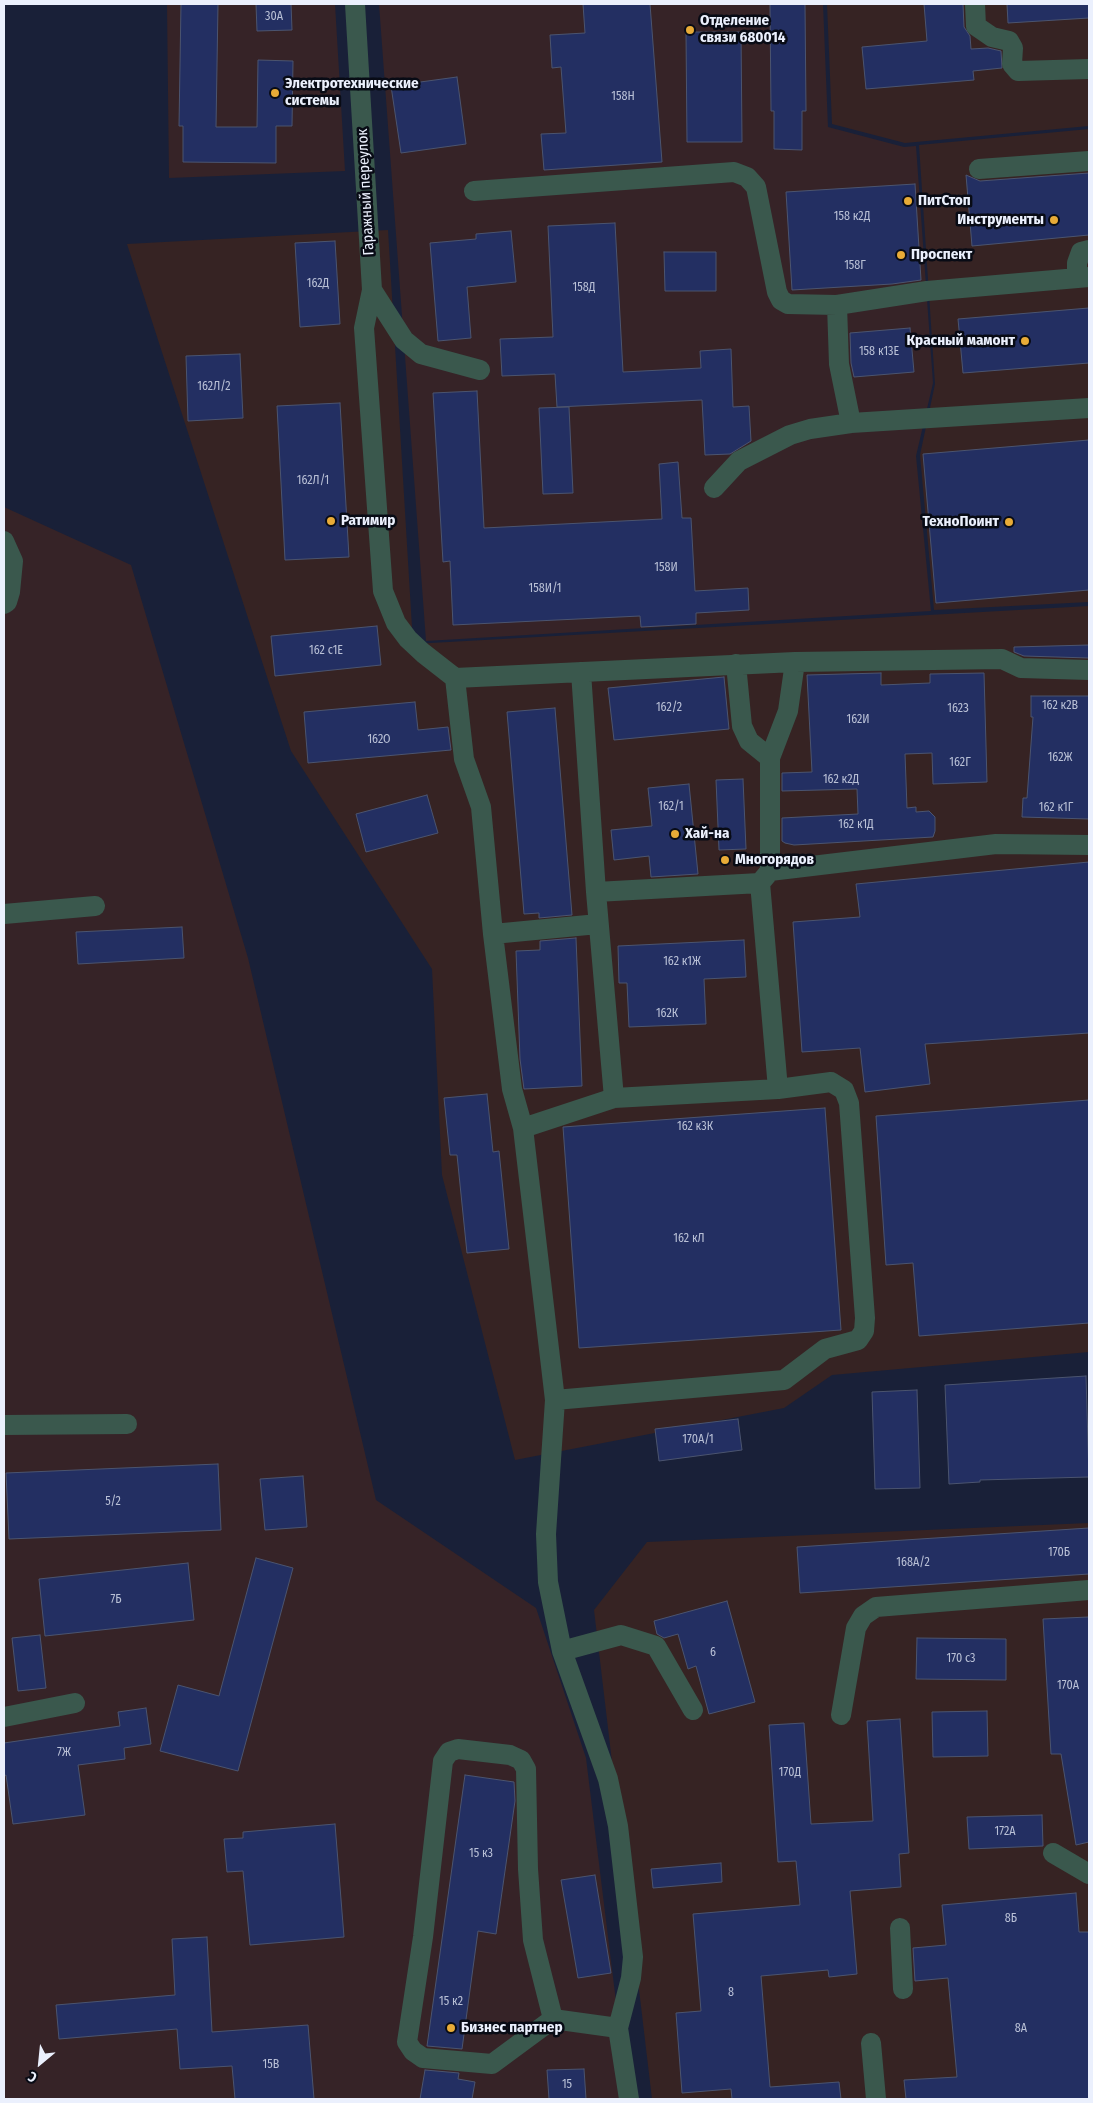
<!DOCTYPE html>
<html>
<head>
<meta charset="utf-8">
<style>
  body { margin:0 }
  #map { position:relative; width:1093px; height:2103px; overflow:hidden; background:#192038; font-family:"Fira Sans Condensed",sans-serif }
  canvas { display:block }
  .frame { position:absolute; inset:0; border:5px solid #ebf0fd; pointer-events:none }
  .north { position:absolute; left:15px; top:2038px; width:50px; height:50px; -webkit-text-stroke:4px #080b15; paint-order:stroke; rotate:208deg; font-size:14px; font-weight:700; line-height:20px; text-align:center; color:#ebf0fd }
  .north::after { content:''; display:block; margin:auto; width:18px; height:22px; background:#ebf0fd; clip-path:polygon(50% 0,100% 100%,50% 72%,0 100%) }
</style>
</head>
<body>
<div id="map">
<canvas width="1093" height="2103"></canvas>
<div class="frame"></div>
<div class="north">С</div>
</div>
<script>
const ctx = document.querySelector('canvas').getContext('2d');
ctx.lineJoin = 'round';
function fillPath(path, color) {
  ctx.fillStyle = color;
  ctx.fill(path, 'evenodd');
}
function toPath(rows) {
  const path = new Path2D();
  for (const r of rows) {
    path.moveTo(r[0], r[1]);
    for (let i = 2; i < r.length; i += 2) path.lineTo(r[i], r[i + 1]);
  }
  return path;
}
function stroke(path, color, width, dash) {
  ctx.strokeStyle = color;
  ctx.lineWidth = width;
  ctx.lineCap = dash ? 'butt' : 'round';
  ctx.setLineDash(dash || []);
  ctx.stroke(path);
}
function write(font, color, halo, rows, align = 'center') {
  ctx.font = font + ' "Fira Sans Condensed",sans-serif';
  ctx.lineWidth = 5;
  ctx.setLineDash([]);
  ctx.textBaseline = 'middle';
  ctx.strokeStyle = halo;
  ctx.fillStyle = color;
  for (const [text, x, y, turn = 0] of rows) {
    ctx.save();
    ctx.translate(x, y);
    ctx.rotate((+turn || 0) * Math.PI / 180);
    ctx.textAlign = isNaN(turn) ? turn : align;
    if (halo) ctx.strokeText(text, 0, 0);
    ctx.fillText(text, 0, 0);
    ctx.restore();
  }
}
const commercial = toPath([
  [827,4,1089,4,1089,126,905,143,832,124],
  [1089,129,1089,602,934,610,920,455,935,384,919,145],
  [388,230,413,644,1089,606,1089,1352,832,1375,784,1408,515,1460,442,1175,432,969,291,751,127,244],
  [1089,1523,1089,2099,652,2099,594,1610,647,1542]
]);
const industrial = toPath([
  [167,4,335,4,345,171,169,178],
  [379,4,823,4,828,127,904,147,916,146,933,383,916,456,931,611,426,641],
  [4,507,131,565,248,958,376,1500,536,1608,586,1758,628,2099,4,2099]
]);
const building = toPath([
  [181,4,218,4,216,127,257,127,258,60,293,61,292,126,276,126,276,163,183,162,183,126,179,126,181,4],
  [256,4,291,4,292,30,257,31,256,4],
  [583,4,650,4,662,162,544,170,541,134,566,133,561,67,552,68,550,35,585,33,583,4],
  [770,4,805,4,806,111,802,111,802,150,774,149,774,111,771,111,770,4],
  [924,4,963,4,964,27,970,36,971,49,988,48,1001,51,1002,68,973,71,974,80,866,89,862,47,927,41,924,4],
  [1007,4,1089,4,1089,18,1008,23,1007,4],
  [686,32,741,32,742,142,687,142,686,32],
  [457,77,466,144,401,153,391,86,457,77],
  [1089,173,1089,235,972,246,966,175,980,181,1089,173],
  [915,184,921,280,892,284,792,290,786,192,915,184],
  [615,223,623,372,701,368,700,351,731,349,733,407,749,406,751,441,730,454,705,455,702,400,557,407,555,374,502,376,500,339,553,337,548,226,615,223],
  [511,231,516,282,467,287,471,338,438,341,430,243,476,239,476,234,511,231],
  [335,241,340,324,300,327,295,243,335,241],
  [664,252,716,252,716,291,665,291,664,252],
  [1089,308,1089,363,963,373,958,319,1089,308],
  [910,328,914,372,854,377,851,363,850,333,910,328],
  [240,354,243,418,188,421,186,356,240,354],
  [477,391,484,528,662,519,659,464,678,462,682,518,691,518,695,591,748,588,749,610,696,613,696,624,641,627,640,616,453,625,450,561,443,562,433,393,477,391],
  [340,403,349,557,285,560,277,406,340,403],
  [569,407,573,493,543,494,539,408,569,407],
  [1089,440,1089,590,936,603,923,454,1089,440],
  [377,626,381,665,275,676,271,636,377,626],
  [1089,645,1089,658,1024,656,1014,652,1014,647,1089,645],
  [881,673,881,685,930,683,930,674,984,673,987,782,933,784,932,753,905,754,907,808,916,807,916,812,929,811,935,817,935,831,933,837,794,845,785,843,782,841,782,818,858,814,857,789,782,791,782,773,812,772,807,675,881,673],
  [724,677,729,729,614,740,608,688,724,677],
  [1031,696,1089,696,1089,819,1022,817,1023,798,1027,798,1033,717,1031,717,1031,696],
  [415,702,418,730,448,727,451,750,308,763,304,712,415,702],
  [555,708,572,915,539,918,539,913,524,914,507,712,555,708],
  [743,779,746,849,719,850,716,780,743,779],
  [689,784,698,874,651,877,649,856,614,860,611,830,652,826,648,788,689,784],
  [427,795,438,833,366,852,356,814,427,795],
  [1089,862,1089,1033,925,1044,930,1084,865,1092,860,1048,802,1052,793,922,860,917,856,884,1089,862],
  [182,927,184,958,78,964,76,932,182,927],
  [576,938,582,1086,524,1089,520,1059,516,951,540,950,540,941,576,938],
  [744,940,746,977,704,979,706,1024,629,1027,627,983,619,983,618,946,744,940],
  [487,1094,493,1152,499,1151,509,1249,467,1253,457,1155,450,1155,444,1098,487,1094],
  [1089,1100,1089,1323,919,1336,913,1263,886,1265,876,1116,1089,1100],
  [825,1108,841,1330,579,1348,563,1127,825,1108],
  [1086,1376,1089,1477,980,1480,980,1482,949,1484,945,1385,1086,1376],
  [917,1390,920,1488,875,1489,872,1392,917,1390],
  [738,1419,742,1450,659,1461,655,1429,738,1419],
  [218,1464,221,1530,9,1539,6,1473,218,1464],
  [303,1476,307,1527,265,1530,260,1479,303,1476],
  [1089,1528,1089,1574,800,1593,797,1547,1089,1528],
  [256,1558,293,1568,238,1771,160,1751,178,1685,219,1696,256,1558],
  [188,1563,194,1620,45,1636,39,1579,188,1563],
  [727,1601,755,1702,709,1714,696,1666,688,1669,678,1634,664,1638,657,1634,654,1621,727,1601],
  [1089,1617,1089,1842,1076,1845,1061,1754,1051,1754,1043,1619,1089,1617],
  [40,1635,46,1688,18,1691,12,1638,40,1635],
  [917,1638,1006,1639,1006,1680,916,1679,917,1638],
  [146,1708,151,1744,124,1748,125,1759,78,1765,85,1815,13,1824,6,1775,4,1776,4,1743,120,1726,118,1712,146,1708],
  [987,1711,988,1756,933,1757,932,1712,987,1711],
  [900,1719,909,1853,899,1854,901,1887,850,1891,857,1974,829,1977,828,1970,761,1976,770,2087,839,2082,841,2099,732,2099,731,2089,682,2093,676,2013,701,2011,693,1914,800,1905,796,1861,778,1862,769,1725,804,1723,811,1824,873,1821,867,1721,900,1719],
  [465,1775,514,1782,515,1801,496,1934,478,1931,462,2049,427,2046,465,1775],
  [1042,1815,1043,1846,969,1849,967,1817,1042,1815],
  [335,1824,344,1937,250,1945,243,1871,227,1872,224,1839,243,1838,243,1832,335,1824],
  [721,1863,722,1882,653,1888,651,1869,721,1863],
  [595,1875,611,1973,578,1978,561,1880,595,1875],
  [1076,1893,1079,1932,1089,1932,1089,2099,906,2099,904,2080,957,2077,948,1978,915,1981,913,1948,946,1945,942,1905,1076,1893],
  [207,1937,212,2032,308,2025,314,2099,235,2099,232,2066,180,2069,177,2029,59,2039,56,2005,175,1995,172,1939,207,1937],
  [584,2069,586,2099,549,2099,547,2070,584,2069],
  [425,2070,459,2073,458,2079,475,2082,472,2099,420,2099,425,2070]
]);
const minor = toPath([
  [355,4,372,290,364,328,383,591,396,623,408,639,423,653,455,678,464,759,481,807,493,934,512,1089,523,1128,555,1400,546,1534,548,1582,562,1651,608,1779,618,1826,633,1957,631,1978,618,2028,629,2099],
  [975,4,976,26,992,37,1009,41,1013,48,1012,64,1018,71,1089,69],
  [979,169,1089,161],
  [474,191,734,172,747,177,756,187,777,292,781,300,788,304,837,305,927,291,1089,277],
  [1077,278,1077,263,1081,252,1089,250],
  [372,290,404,340,421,354,480,370],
  [851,423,1089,408],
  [714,488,739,461,790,435,810,429,851,423,839,364,837,305],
  [4,541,13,561,10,592,7,602,4,604],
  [455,678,795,662,1002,659,1021,668,1089,670],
  [770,758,788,711,795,662],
  [770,871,996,844,1089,845],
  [596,892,760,883],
  [4,914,95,906],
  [493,934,598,924],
  [614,1098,778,1089],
  [523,1128,614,1098,596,892,581,672],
  [555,1400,784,1380,825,1349,858,1340,864,1331,865,1318,849,1103,844,1090,831,1082,778,1089,760,883,770,871,770,758,749,741,742,726,736,664],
  [4,1425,127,1424],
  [562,1651,621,1635,656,1646,693,1710],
  [841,1715,856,1628,863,1616,876,1607,1089,1590],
  [4,1717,75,1703],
  [1053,1853,1089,1874],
  [900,1928,903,1989],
  [553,2019,492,2064,423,2058,413,2051,407,2042,423,1937,443,1761,449,1752,458,1749,510,1755,521,1760,526,1769,528,1869,533,1940,553,2019,618,2028],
  [871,2043,876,2099]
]);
const markers = [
  [690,30,5,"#e8ab37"],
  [275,93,5,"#e8ab37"],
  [908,201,5,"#e8ab37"],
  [1054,220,5,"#e8ab37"],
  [901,255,5,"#e8ab37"],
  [1025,341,5,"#e8ab37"],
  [331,521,5,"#e8ab37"],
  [1009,522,5,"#e8ab37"],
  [675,834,5,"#e8ab37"],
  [725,860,5,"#e8ab37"],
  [451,2028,5,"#e8ab37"]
];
const numberNames = [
  ["30А",274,17],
  ["158Н",623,97],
  ["158 к2Д",852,217],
  ["158Г",855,266],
  ["162Д",318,284],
  ["158Д",584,288],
  ["158 к13Е",879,352],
  ["162Л/2",214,387],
  ["162Л/1",313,481],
  ["158И",666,568],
  ["158И/1",545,589],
  ["162 с1Е",326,651],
  ["162 к2В",1060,706],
  ["162/2",669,708],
  ["162З",958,709],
  ["162И",858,720],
  ["162О",379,740],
  ["162Ж",1060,758],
  ["162Г",960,763],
  ["162 к2Д",841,780],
  ["162/1",671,807],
  ["162 к1Г",1056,808],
  ["162 к1Д",856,825],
  ["162 к1Ж",682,962],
  ["162К",667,1014],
  ["162 к3К",695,1127],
  ["162 кЛ",689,1239],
  ["170А/1",698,1440],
  ["5/2",113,1502],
  ["170Б",1059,1553],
  ["168А/2",913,1563],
  ["7Б",116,1600],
  ["6",713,1653],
  ["170 с3",961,1659],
  ["170А",1068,1686],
  ["7Ж",64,1753],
  ["170Д",790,1773],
  ["172А",1005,1832],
  ["15 к3",481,1854],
  ["8Б",1011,1919],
  ["8",731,1993],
  ["15 к2",451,2002],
  ["8А",1021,2029],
  ["15В",271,2065],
  ["15",567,2085]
];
const poiNames = [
  ["Отделение",700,21],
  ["связи 680014",700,38],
  ["Электротехнические",285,84],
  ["системы",285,101],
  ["ПитСтоп",918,201],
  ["Инструменты",1044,220,"right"],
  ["Проспект",911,255],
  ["Красный мамонт",1015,341,"right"],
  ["Ратимир",341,521],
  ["ТехноПоинт",999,522,"right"],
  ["Хай-на",685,834],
  ["Многорядов",735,860],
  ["Бизнес партнер",461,2028]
];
const streetNames = [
  ["Гаражный переулок",366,192,-93]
];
fillPath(commercial, '#362323');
fillPath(industrial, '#362327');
fillPath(building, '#232f62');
stroke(building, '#4b546f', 1);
stroke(minor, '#3a584d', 20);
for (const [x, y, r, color] of markers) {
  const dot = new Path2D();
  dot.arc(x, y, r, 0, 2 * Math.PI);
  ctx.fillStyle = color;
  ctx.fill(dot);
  stroke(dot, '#080b15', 2);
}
write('12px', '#b9c0d6', null, numberNames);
write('bold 15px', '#ebf0fd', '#080b15', poiNames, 'left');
write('15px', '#ebf0fd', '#080b15', streetNames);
</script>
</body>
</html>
